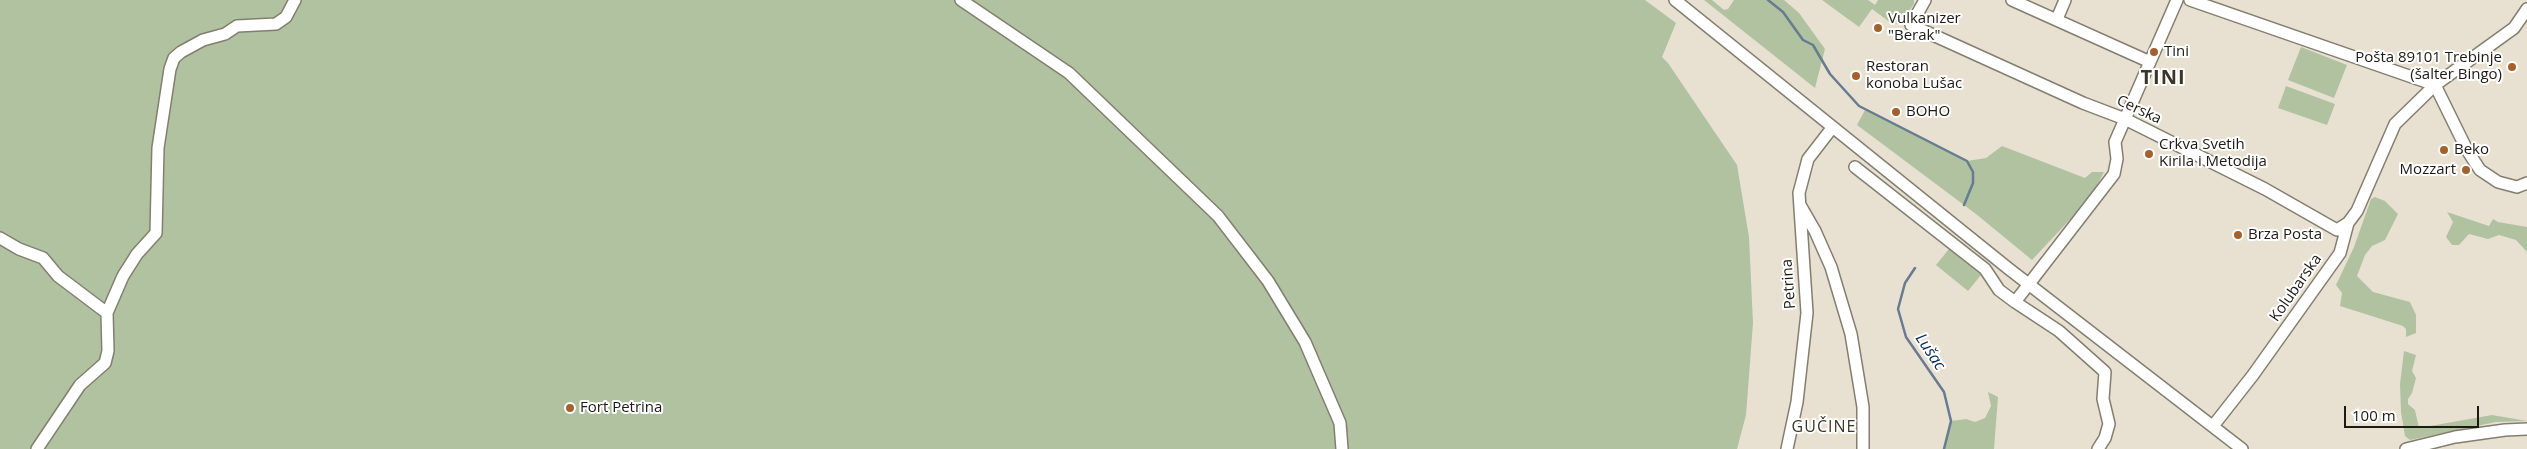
<!DOCTYPE html>
<html>
<head>
<meta charset="utf-8">
<style>
  body { margin:0 }
  #map { position:relative; width:2527px; height:449px; overflow:hidden; background:#e8e1d1; font-family:"Open Sans",sans-serif }
  canvas { display:block }
  .scale { position:absolute; left:2344px; top:406px; width:135px; height:22px; box-sizing:border-box; border:2px solid #1c1a14; border-top:0; padding-left:6px; font-size:15px; line-height:18px; white-space:nowrap; color:#1c1a14; -webkit-text-stroke:4px #fff; paint-order:stroke }
</style>
</head>
<body>
<div id="map">
<canvas width="2527" height="449"></canvas>
<div class="scale">100 m</div>
</div>
<script>
const ctx = document.querySelector('canvas').getContext('2d');
ctx.lineJoin = 'round';
function fillPath(path, color) {
  ctx.fillStyle = color;
  ctx.fill(path, 'evenodd');
}
function toPath(rows) {
  const path = new Path2D();
  for (const r of rows) {
    path.moveTo(r[0], r[1]);
    for (let i = 2; i < r.length; i += 2) path.lineTo(r[i], r[i + 1]);
  }
  return path;
}
function stroke(path, color, width, dash) {
  ctx.strokeStyle = color;
  ctx.lineWidth = width;
  ctx.lineCap = dash ? 'butt' : 'round';
  ctx.setLineDash(dash || []);
  ctx.stroke(path);
}
function write(font, color, halo, rows, align = 'center') {
  ctx.font = font + ' "Open Sans",sans-serif';
  ctx.lineWidth = 4;
  ctx.setLineDash([]);
  ctx.textBaseline = 'middle';
  ctx.strokeStyle = halo;
  ctx.fillStyle = color;
  for (const [text, x, y, turn = 0] of rows) {
    ctx.save();
    ctx.translate(x, y);
    ctx.rotate((+turn || 0) * Math.PI / 180);
    ctx.textAlign = isNaN(turn) ? turn : align;
    if (halo) ctx.strokeText(text, 0, 0);
    ctx.fillText(text, 0, 0);
    ctx.restore();
  }
}
const green = toPath([
  [0,0,294,0,285,17,250,23,173,58,154,233,106,312,43,257,0,237],
  [297,0,959,0,1069,74,1217,217,1304,342,1338,423,1340,449,38,449,81,386,106,363,108,313,125,276,151,242,158,162,175,59,238,27,276,25],
  [963,0,1645,0,1676,23,1662,57,1668,63,1737,165,1749,237,1753,323,1746,415,1737,449,1343,449,1341,422,1306,341,1219,215,1070,72],
  [1704,0,1712,0,1724,10,1728,9,1734,0,1784,0,1799,13,1825,49,1815,88],
  [1822,0,1868,0,1875,5,1878,0,1914,0,1914,4,1900,24,1891,23,1872,9,1859,27],
  [2301,47,2347,65,2334,98,2288,80],
  [2286,86,2335,104,2327,125,2278,108],
  [1865,110,1967,161,1986,158,2002,146,2085,178,2092,172,2104,172,2091,197,2032,260,1976,214,1857,125],
  [2375,197,2385,201,2398,214,2385,240,2372,246,2365,255,2357,276,2373,292,2410,302,2416,315,2416,333,2406,337,2406,329,2403,326,2340,306,2342,293,2336,285,2354,247,2371,199],
  [2447,212,2489,226,2493,219,2498,222,2527,227,2527,252,2516,240,2499,235,2488,239,2469,234,2459,245,2452,245,2446,237,2453,222],
  [0,240,42,259,105,313,106,351,35,449,0,449],
  [1949,249,1981,275,1968,291,1936,265],
  [2404,351,2416,355,2412,371,2416,378,2412,393,2408,399,2408,404,2415,410,2419,428,2492,415,2527,421,2496,422,2410,440,2405,436,2401,412,2400,384],
  [1988,392,1998,397,1994,449,1944,449,1951,421,1966,419,1975,422,1985,418,1991,406]
]);
const stream = toPath([
  [1768,0,1783,12,1803,40,1813,45,1830,74,1859,106,1967,161,1973,172,1973,183,1964,205],
  [1915,268,1905,283,1898,309,1906,337,1944,392,1951,421,1944,449]
]);
const street = toPath([
  [961,0,1069,73,1218,216,1268,281,1305,342,1340,423,1342,449],
  [1675,0,2009,269,2242,449],
  [1925,0,1911,25,2083,103,2125,119,2265,189,2337,230,2348,223],
  [2012,0,2150,62],
  [2190,0,2435,85],
  [2057,19,2065,0],
  [2435,85,2467,150,2480,170,2498,182,2517,187,2527,183],
  [1855,167,1985,269,1999,290,2015,302],
  [1800,205,1815,231,1831,267,1851,334,1863,407,1863,449],
  [0,238,19,249,43,258,58,276,107,313],
  [2213,426,2253,375,2340,253,2348,223,2357,211,2395,124,2435,85,2514,28,2527,9],
  [37,449,80,385,105,363,108,351,107,313,123,276,137,254,156,233,158,148,170,69,174,58,181,52,203,40,225,34,237,26,276,24,286,17,295,0],
  [1787,449,1797,402,1807,313,1799,193,1808,159,1832,128],
  [2098,449,2105,438,2109,424,2103,399,2105,372,2059,331,2015,302,2114,174,2117,159,2115,142,2177,0],
  [2406,449,2455,437,2505,430,2527,429]
]);
const markers = [
  [1878,28,5,"#a3622d"],
  [2154,52,5,"#a3622d"],
  [2512,67,5,"#a3622d"],
  [1856,76,5,"#a3622d"],
  [1896,112,5,"#a3622d"],
  [2444,150,5,"#a3622d"],
  [2149,154,5,"#a3622d"],
  [2466,170,5,"#a3622d"],
  [2238,235,5,"#a3622d"],
  [570,408,5,"#a3622d"]
];
const poiNames = [
  ["Vulkanizer",1888,19],
  ["\"Berak\"",1888,36],
  ["Tini",2164,52],
  ["Pošta 89101 Trebinje",2502,58,"right"],
  ["(šalter Bingo)",2502,75,"right"],
  ["Restoran",1866,67],
  ["konoba Lušac",1866,84],
  ["BOHO",1906,112],
  ["Crkva Svetih",2159,145],
  ["Kirila i Metodija",2159,162],
  ["Beko",2454,150],
  ["Mozzart",2456,170,"right"],
  ["Brza Posta",2248,235],
  ["Fort Petrina",580,408]
];
const streetNames = [
  ["Cerska",2139,110,25],
  ["Petrina",1789,284,-94],
  ["Kolubarska",2296,288,-55]
];
const waterNames = [
  ["Lušac",1930,352,56]
];
const neighbourhoodNames = [
  ["GUČINE",1824,427]
];
const districtNames = [
  ["TINI",2163,78]
];
fillPath(green, '#b1c2a1');
stroke(stream, '#677b91', 2.5);
stroke(street, '#847e70', 14);
stroke(street, '#fff', 11);
for (const [x, y, r, color] of markers) {
  const dot = new Path2D();
  dot.arc(x, y, r, 0, 2 * Math.PI);
  ctx.fillStyle = color;
  ctx.fill(dot);
  stroke(dot, '#fff', 2);
}
write('15px', '#1c1a14', '#fff', poiNames, 'left');
write('15px', '#1c1a14', '#fff', streetNames);
write('italic 16px', '#002954', '#fff', waterNames);
ctx.letterSpacing = '1px';
write('16px', '#3b3529', '#fff', neighbourhoodNames);
ctx.letterSpacing = '0px';
ctx.letterSpacing = '1px';
write('bold 20px', '#3b3529', '#fff', districtNames);
ctx.letterSpacing = '0px';
</script>
</body>
</html>
